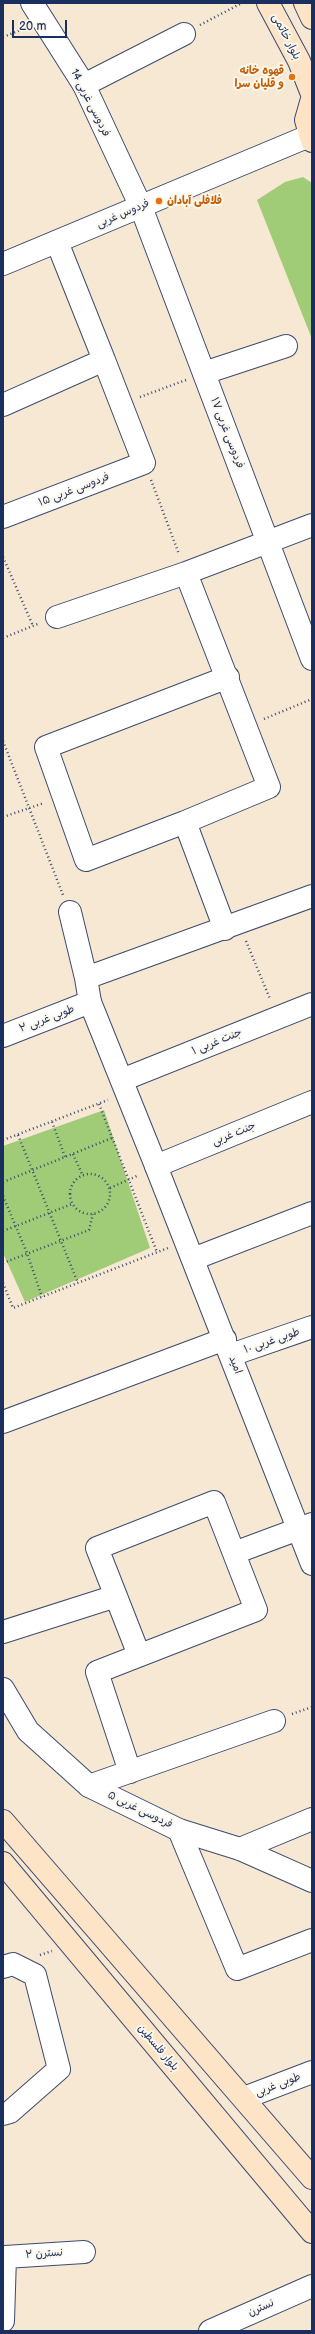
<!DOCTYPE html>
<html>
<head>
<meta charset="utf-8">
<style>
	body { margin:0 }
	#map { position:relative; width:315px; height:2334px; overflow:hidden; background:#f6e8d2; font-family:"Balsamiq Sans",sans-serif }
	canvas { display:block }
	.frame { position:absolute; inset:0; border:4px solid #1b2f5e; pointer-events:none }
	.scale { position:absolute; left:12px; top:20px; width:55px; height:18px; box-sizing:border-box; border:2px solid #1b2f5e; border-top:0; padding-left:5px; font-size:12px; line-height:14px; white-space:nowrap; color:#1b2f5e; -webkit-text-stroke:3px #fbf7ec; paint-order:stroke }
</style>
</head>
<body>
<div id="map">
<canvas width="315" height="2334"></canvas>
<div class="frame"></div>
<div class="scale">20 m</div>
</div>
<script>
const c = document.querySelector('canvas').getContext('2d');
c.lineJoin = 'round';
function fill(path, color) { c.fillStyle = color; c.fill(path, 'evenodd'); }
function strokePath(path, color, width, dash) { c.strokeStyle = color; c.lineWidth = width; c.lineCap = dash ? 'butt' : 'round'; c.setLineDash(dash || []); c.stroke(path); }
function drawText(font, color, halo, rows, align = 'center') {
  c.font = font + ' "Balsamiq Sans","Playpen Sans Arabic",sans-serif'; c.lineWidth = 4; c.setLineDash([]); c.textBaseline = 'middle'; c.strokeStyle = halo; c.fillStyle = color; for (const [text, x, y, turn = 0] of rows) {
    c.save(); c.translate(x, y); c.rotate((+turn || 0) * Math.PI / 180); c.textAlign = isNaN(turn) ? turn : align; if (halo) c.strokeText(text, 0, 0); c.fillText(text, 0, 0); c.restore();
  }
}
fill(new Path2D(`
	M303 177 312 183V339L257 200 285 182Z
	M104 1110 150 1248 25 1302 3 1253V1146Z`), '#a0cb77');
const minor = new Path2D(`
	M84 85 184 34
	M57 242 104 360
	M204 373 286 346
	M3 405 104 360 144 463 3 517
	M57 617 186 573 312 525
	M185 822 269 787 186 573
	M70 912 86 978
	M225 929 185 822 86 860 46 747 228 677
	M90 1002 86 978 312 896
	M122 1080 312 1004
	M156 1166 312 1564
	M193 1259 312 1213
	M3 1422 225 1339
	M234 1553 312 1524
	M3 1632 116 1596
	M130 1772 97 1672 256 1610 214 1502 97 1548 139 1655
	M89 1786 274 1721
	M179 1830 237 1969 312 1940
	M240 1849 312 1819
	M3 1967 13 1964 35 1975 59 2069 10 2112 3 2114
	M3 2321 5 2257 84 2252
	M210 2331 312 2286`);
const tertiary = new Path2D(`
	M32 3 84 85 141 207 312 659
	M3 264 309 136
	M3 1036 90 1002 156 1166 312 1102
	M231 1355 312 1327
	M3 1689 28 1731 89 1786 179 1830 240 1849 312 1881
	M244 2098 312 2072`);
const secondary = new Path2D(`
	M268 3 299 61 312 94
	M305 3 312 18
	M312 99 306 120 312 141
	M3 1821 312 2178
	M3 1863 312 2232`);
strokePath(minor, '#3c4b6f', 24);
strokePath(tertiary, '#3c4b6f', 24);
strokePath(secondary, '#3c4b6f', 24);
strokePath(new Path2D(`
	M200 25 242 3
	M3 37 26 28
	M140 397 186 380
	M151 480 179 554
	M3 557 33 626
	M3 638 40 623
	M264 719 312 699
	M3 741 63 895
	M3 817 44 803
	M246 941 270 999
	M99 1104 157 1252
	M52 1122 65 1157
	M18 1135 78 1283
	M3 1140 108 1100
	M73 1154 82 1174
	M70 1194a20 20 0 1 1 40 0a20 20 0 1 1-40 0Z
	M3 1182 112 1138
	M110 1188 139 1175
	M3 1196 27 1253 42 1297
	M3 1231 72 1204
	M3 1263 89 1230 93 1214
	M3 1283 13 1308 168 1248
	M292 1714 312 1707
	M40 1955 52 1951`), '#3c4b6f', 2.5, [1, 3]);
strokePath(minor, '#fff', 22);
strokePath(tertiary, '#fff', 22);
strokePath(secondary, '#fee4c6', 22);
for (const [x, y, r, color] of [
	[292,77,4,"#e8710a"],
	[159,201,4,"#e8710a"]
]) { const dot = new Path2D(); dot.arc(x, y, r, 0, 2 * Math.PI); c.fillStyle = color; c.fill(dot); strokePath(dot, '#fbf7ec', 1.5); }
drawText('11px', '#1b2f5e', '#fbf7ec', [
	["بلوار خاتمی",286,37,63],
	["فردوسی غربی 14",90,103,63],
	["فردوس غربی",123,214,-23],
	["فردوسی غربی ۱۷",227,433,69],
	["فردوسی غربی ۱۵",74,490,-21],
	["طوبی غربی ۲",47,1019,-21],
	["جنت غربی ۱",217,1042,-22],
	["جنت غربی",234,1134,-22],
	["طوبی غربی ۱۰",272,1341,-19],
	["امید",235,1365,69],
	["فردوسی غربی ۵",140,1810,26],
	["بلوار فلسطین",158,2048,50],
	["طوبی غربی",278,2085,-21],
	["نسترن ۲",44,2254,-4],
	["نسترن",261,2308,-24]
]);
drawText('bold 11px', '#c56008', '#fbf7ec', [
	["قهوه خانه",284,71],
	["و قلیان سرا",284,84],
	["فلافلی آبادان",167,201,"left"]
], 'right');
</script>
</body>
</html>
